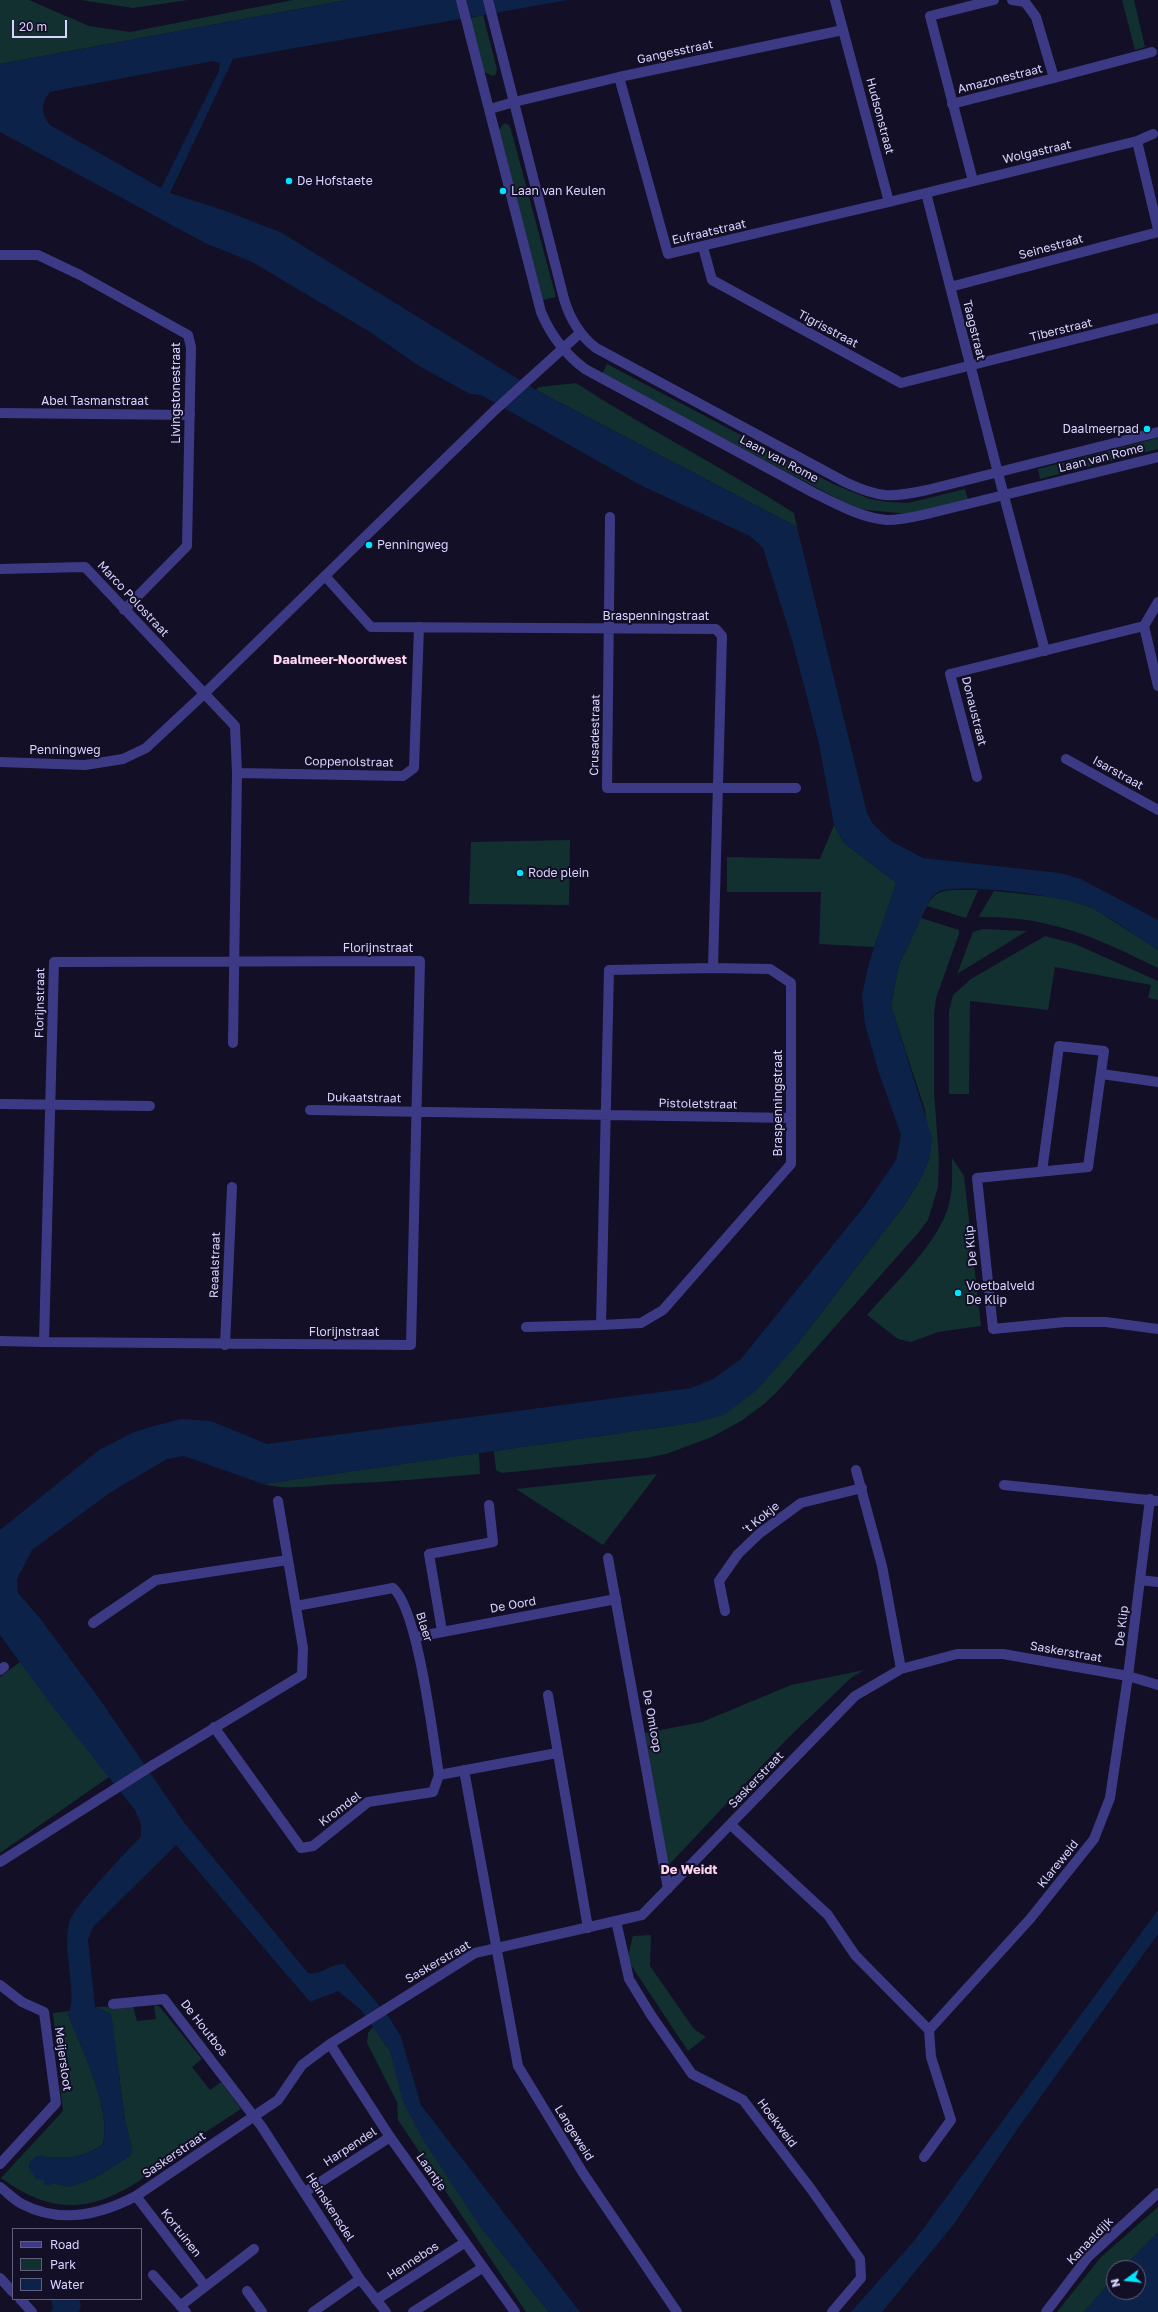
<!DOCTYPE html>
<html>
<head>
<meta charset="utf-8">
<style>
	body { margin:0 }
	#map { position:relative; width:1158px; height:2312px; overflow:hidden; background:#130f26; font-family:"Golos Text",sans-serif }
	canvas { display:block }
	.legend { position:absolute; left:12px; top:2228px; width:130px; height:72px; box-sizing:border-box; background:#130f26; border:1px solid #625e7d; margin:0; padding:5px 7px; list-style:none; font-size:12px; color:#d9d4ff }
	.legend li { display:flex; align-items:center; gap:8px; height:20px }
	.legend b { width:20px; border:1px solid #625e7d }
	.north { position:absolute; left:1106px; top:2260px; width:40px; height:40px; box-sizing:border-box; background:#130f26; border:1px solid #625e7d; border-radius:50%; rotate:255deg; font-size:11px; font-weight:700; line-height:16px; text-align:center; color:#d9d4ff }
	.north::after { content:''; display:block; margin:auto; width:14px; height:18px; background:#00e5ff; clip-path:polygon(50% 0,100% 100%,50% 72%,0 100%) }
	.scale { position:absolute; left:12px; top:20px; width:55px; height:18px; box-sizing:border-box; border:2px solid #d9d4ff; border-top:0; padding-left:5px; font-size:12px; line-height:14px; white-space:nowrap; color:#d9d4ff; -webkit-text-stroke:3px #130f26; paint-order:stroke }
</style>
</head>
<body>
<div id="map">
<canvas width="1158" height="2312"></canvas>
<ul class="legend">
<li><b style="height:5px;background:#3d3a85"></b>Road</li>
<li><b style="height:11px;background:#12302f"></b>Park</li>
<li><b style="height:11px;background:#0c2248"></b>Water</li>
</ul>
<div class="north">N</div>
<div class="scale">20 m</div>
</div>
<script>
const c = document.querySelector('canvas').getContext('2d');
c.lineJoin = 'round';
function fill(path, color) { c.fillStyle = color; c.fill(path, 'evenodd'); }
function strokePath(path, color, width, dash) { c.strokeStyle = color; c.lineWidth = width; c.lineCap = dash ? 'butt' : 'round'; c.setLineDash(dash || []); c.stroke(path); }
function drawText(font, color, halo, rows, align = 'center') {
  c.font = font + ' "Golos Text",sans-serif'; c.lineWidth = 4; c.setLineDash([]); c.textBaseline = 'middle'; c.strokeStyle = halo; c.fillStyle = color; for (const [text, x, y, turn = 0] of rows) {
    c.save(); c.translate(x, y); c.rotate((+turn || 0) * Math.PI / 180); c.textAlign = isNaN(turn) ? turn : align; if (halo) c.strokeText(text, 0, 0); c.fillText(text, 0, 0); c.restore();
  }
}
fill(new Path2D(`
	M0 0H29L89 26 130 32 293 0H347L0 64Z
	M80 0H188L133 8Z
	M1122 0H1134L1145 47 1135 50Z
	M483 15 497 69 496 74 493 76 484 72 470 18Z
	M504 123 509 125 511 130 556 297 543 300 499 130Z
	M607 364 833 484 870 499 888 502 908 503 965 489 968 500 908 514 857 509 602 374Z
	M576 383C647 429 722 467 794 513L797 527 536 390 539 387Z
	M1158 438V449L1040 479 1038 469Z
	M834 825 844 843 897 883 874 947 819 944 821 892H727V857L820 859Z
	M570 840 569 905 469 904 471 842Z
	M952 890H978L966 918 927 906C933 894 939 891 952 890Z
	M994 891 1062 898 1093 908 1158 950V968C1098 938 1049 916 980 917L979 916Z
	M921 918 959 930V934L936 998 934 1014V1091L939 1159 938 1187 928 1220 919 1232 777 1392 764 1404 741 1421 712 1437 666 1454 646 1458 502 1473 496 1470 494 1451 698 1422 795 1347 905 1204 921 1178 930 1157 925 1110 891 1006 899 965Z
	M982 929 1027 931 957 974 973 932Z
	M1045 936 1075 944 1158 981V1000L1148 998 1151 985 1055 967 1048 1010 970 1001 969 1094H949V1011L953 995 971 979Z
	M952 1158 964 1176 981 1326 938 1332 911 1342 898 1339 867 1315C892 1286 940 1242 949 1204 953 1189 952 1174 952 1158Z
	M479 1453 480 1474C433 1478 386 1482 339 1484 313 1485 289 1491 263 1484Z
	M657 1474 603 1545 516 1489Z
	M20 1662 109 1777 0 1853V1677Z
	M864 1670 851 1678 787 1739 668 1866 645 1733 702 1722 791 1685Z
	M651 1935 650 1966 694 2029 706 2037 688 2051 627 1959 633 1936Z
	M154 2005 159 2006 202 2059 192 2067 210 2090 221 2082 241 2109 178 2150C172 2162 158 2168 148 2175 95 2212 55 2217 1 2178L63 2111 60 2085 64 2084 60 2035 55 2034 53 2013 71 2011 68 2014C81 2047 112 2109 103 2144 81 2160 63 2159 37 2156L30 2162 29 2168 44 2180V2184L50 2185 51 2183 70 2187 96 2177 130 2156 132 2148 125 2121 111 2014 95 2007 133 2006 137 2021 156 2019Z
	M373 2027 390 2051 397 2074 479 2225 549 2312H526L398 2120 397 2102 367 2043 368 2033Z
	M1158 2207V2232L1123 2268H1114V2278L1084 2312H1057L1101 2257Z`), '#12302f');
fill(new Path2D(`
	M347 0H568L233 59 170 193 226 211 282 233 536 390 797 527 867 813 873 824 891 841 923 858 1060 873 1081 879 1158 920V950C1137 937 1116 921 1094 909 1069 896 967 883 940 891 937 892 933 896 931 898L899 965 891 1005 932 1138 930 1157 921 1178 905 1204 795 1347 757 1390 724 1415 698 1422 263 1484 184 1456 167 1459 111 1492 32 1550 17 1579 18 1593 39 1617 101 1701 183 1821 308 1973C321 1976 331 1963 344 1964L389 2017 401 2037 421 2105 580 2312H549L479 2225 423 2140 403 2102 390 2051 361 2010 338 1991 310 2002 176 1845 93 1927 88 1940 95 2007 111 2014 112 2019 125 2121 132 2148 130 2156 96 2177 70 2187 51 2183 50 2186 44 2184V2180L36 2179 29 2168 30 2162 37 2156C63 2159 81 2160 103 2144 112 2109 81 2047 68 2014 78 1999 62 1949 69 1923 74 1905 126 1853 141 1836V1824L135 1810 52 1706 0 1635V1530L99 1450 132 1433 150 1427 181 1419 211 1421 267 1444 691 1388 713 1379 741 1359 866 1204 896 1160 901 1135 878 1070 865 1024 862 995 869 963 896 883 844 843 834 825 818 739 792 640 763 548 750 536 642 486 481 395 470 394 419 366 370 332 252 262 205 243 0 132V64ZM213 61 220 63 219 71 161 188 50 125C41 113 40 104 50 92Z
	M1158 1910V1934L1018 2128 954 2224 882 2312H851L914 2241Z
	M1158 2232V2312H1084L1114 2278V2292H1138V2268H1123Z
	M51 2299H79L81 2306 79 2312H50L53 2309Z`), '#0c2248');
strokePath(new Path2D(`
	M1054 78 1152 52
	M0 413 190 415
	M115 1789 153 1765`), '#3d3a85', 10);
strokePath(new Path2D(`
	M835 0 889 202 1137 141 1153 134
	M619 77 668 254 889 202
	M514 102 619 77 843 30
	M952 104 1054 78 1036 17 1025 2 1012 0
	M1137 141 1158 229
	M973 181 930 16 994 0
	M926 193 998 473
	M703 247 712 280 901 383 1158 318
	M0 255H38L80 275 188 335 191 347 187 546 124 610
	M950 287 1158 232
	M1004 496 1045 651
	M610 517 607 788H796
	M0 569 85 567 235 726 237 773 233 1043
	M325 576 371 627 716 629 722 636 713 968
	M1144 626 1158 602
	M1066 759 1158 810
	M237 773 403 776 414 768 419 627
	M977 777 950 674 1144 626 1158 686
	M420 961 411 1345 44 1342 54 962Z
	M713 968 770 969 791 983V1164L663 1310 641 1323 601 1325 609 970Z
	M1102 1074 1158 1082
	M0 1104 150 1106
	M310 1110 791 1118
	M1042 1171 1059 1046 1104 1051 1088 1167 977 1178 993 1329 1065 1322H1106L1158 1329
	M526 1327 601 1325
	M0 1341 44 1342
	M225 1345 232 1187
	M856 1470 882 1566 901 1669
	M1004 1485 1158 1501
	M608 1558 668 1889
	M1140 1580 1158 1582
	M296 1606 393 1588C418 1609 433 1738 439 1775
	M725 1611 719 1581 738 1554 760 1533 801 1503 862 1488
	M93 1623 156 1580 288 1560
	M442 1631 429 1554 493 1542 489 1505
	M416 1637 616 1599
	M0 1670 4 1667
	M548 1695 588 1928
	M214 1727 301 1848 313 1846 368 1802 433 1792 439 1775 557 1753
	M153 1765 302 1675 303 1648 278 1501
	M464 1770 518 2066 583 2173 677 2312
	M731 1825 828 1915 855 1955 929 2030 931 2057 951 2120 924 2157
	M0 1862 115 1789
	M616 1921 629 1979 651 2015 692 2074 743 2100 811 2189 860 2259 861 2278 832 2312
	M0 1985 22 2002 44 2012 56 2103 0 2164
	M113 2004 164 1999 262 2127 360 2279 386 2312
	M929 2030 1030 1919 1094 1839 1110 1798 1128 1676 1150 1499
	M330 2044 390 2137 515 2312
	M0 2187C7 2192 14 2200 22 2204 60 2224 100 2215 136 2196L278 2100 302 2065 330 2044 475 1953 642 1915 855 1696 901 1669 957 1654H1003L1128 1676 1158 1685
	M305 2192 390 2137
	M136 2196 205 2286
	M153 2275 186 2312
	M0 2278 13 2292
	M247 2291 262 2312
	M20 2299 32 2312
	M376 2300 464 2243
	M180 2306 254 2249
	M313 2312 360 2279
	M413 2312 482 2268`), '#3d3a85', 10);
strokePath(new Path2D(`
	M461 0 541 312C551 336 565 354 585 369L814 493C837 504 861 518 887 520 902 520 917 516 931 513L1158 457
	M488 0 564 299C570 319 579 335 596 348L845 482C879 498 891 498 927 490L1158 432
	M490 109 514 102
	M998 473 1004 496
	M0 762 85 765 123 759 146 748 205 693 495 410 580 333
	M1046 2312 1088 2257 1158 2193`), '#3d3a85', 10);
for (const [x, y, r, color] of [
	[289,181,4,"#00e5ff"],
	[503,191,4,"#00e5ff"],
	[1147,429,4,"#00e5ff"],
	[369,545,4,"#00e5ff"],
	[520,873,4,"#00e5ff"],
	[958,1293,4,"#00e5ff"]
]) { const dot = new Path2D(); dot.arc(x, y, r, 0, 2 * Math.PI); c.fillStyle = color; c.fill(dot); strokePath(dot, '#130f26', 1.5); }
drawText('12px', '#d9d4ff', '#130f26', [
	["Gangesstraat",675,52,-12],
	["Amazonestraat",1000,79,-14],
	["Hudsonstraat",880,116,75],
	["Wolgastraat",1037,152,-13],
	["Eufraatstraat",709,232,-13],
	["Seinestraat",1051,247,-15],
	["Tigrisstraat",828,329,28],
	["Taagstraat",974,330,76],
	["Tiberstraat",1061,330,-14],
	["Livingstonestraat",176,393,-90],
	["Abel Tasmanstraat",95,401],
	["Laan van Rome",1101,458,-14],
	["Laan van Rome",779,459,28],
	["Marco Polostraat",133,599,47],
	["Braspenningstraat",656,616],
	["Donaustraat",974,711,76],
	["Crusadestraat",595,735,-89],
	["Penningweg",65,750],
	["Coppenolstraat",349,762,1],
	["Isarstraat",1118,773,29],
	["Florijnstraat",378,948],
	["Florijnstraat",40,1003,-89],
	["Dukaatstraat",364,1098,1],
	["Braspenningstraat",778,1103,-90],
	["Pistoletstraat",698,1104,1],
	["De Klip",971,1246,-96],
	["Reaalstraat",215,1265,-88],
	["Florijnstraat",344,1332],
	["'t Kokje",761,1518,-39],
	["De Oord",513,1605,-10],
	["De Klip",1122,1626,-83],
	["Blaer",424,1627,73],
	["Saskerstraat",1066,1652,10],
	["De Omloop",652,1721,80],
	["Saskerstraat",756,1780,-46],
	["Kromdel",340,1809,-37],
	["Klareweid",1058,1864,-51],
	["Saskerstraat",438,1962,-30],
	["De Houtbos",204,2028,52],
	["Meijersloot",63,2059,82],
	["Hoekweid",777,2123,53],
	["Langeweid",574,2133,58],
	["Harpendel",350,2147,-33],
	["Saskerstraat",174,2155,-34],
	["Laantje",431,2172,55],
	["Heinskensdel",330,2207,57],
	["Kortuinen",181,2233,52],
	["Kanaaldijk",1090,2241,-46],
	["Hennebos",413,2261,-33]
]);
drawText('12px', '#d9d4ff', '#130f26', [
	["De Hofstaete",297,181],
	["Laan van Keulen",511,191],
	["Daalmeerpad",1139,429,"right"],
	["Penningweg",377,545],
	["Rode plein",528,873],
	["Voetbalveld",966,1286],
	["De Klip",966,1300]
], 'left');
drawText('bold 13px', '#ffd6f0', '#130f26', [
	["Daalmeer-Noordwest",340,660],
	["De Weidt",689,1870]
]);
</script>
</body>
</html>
